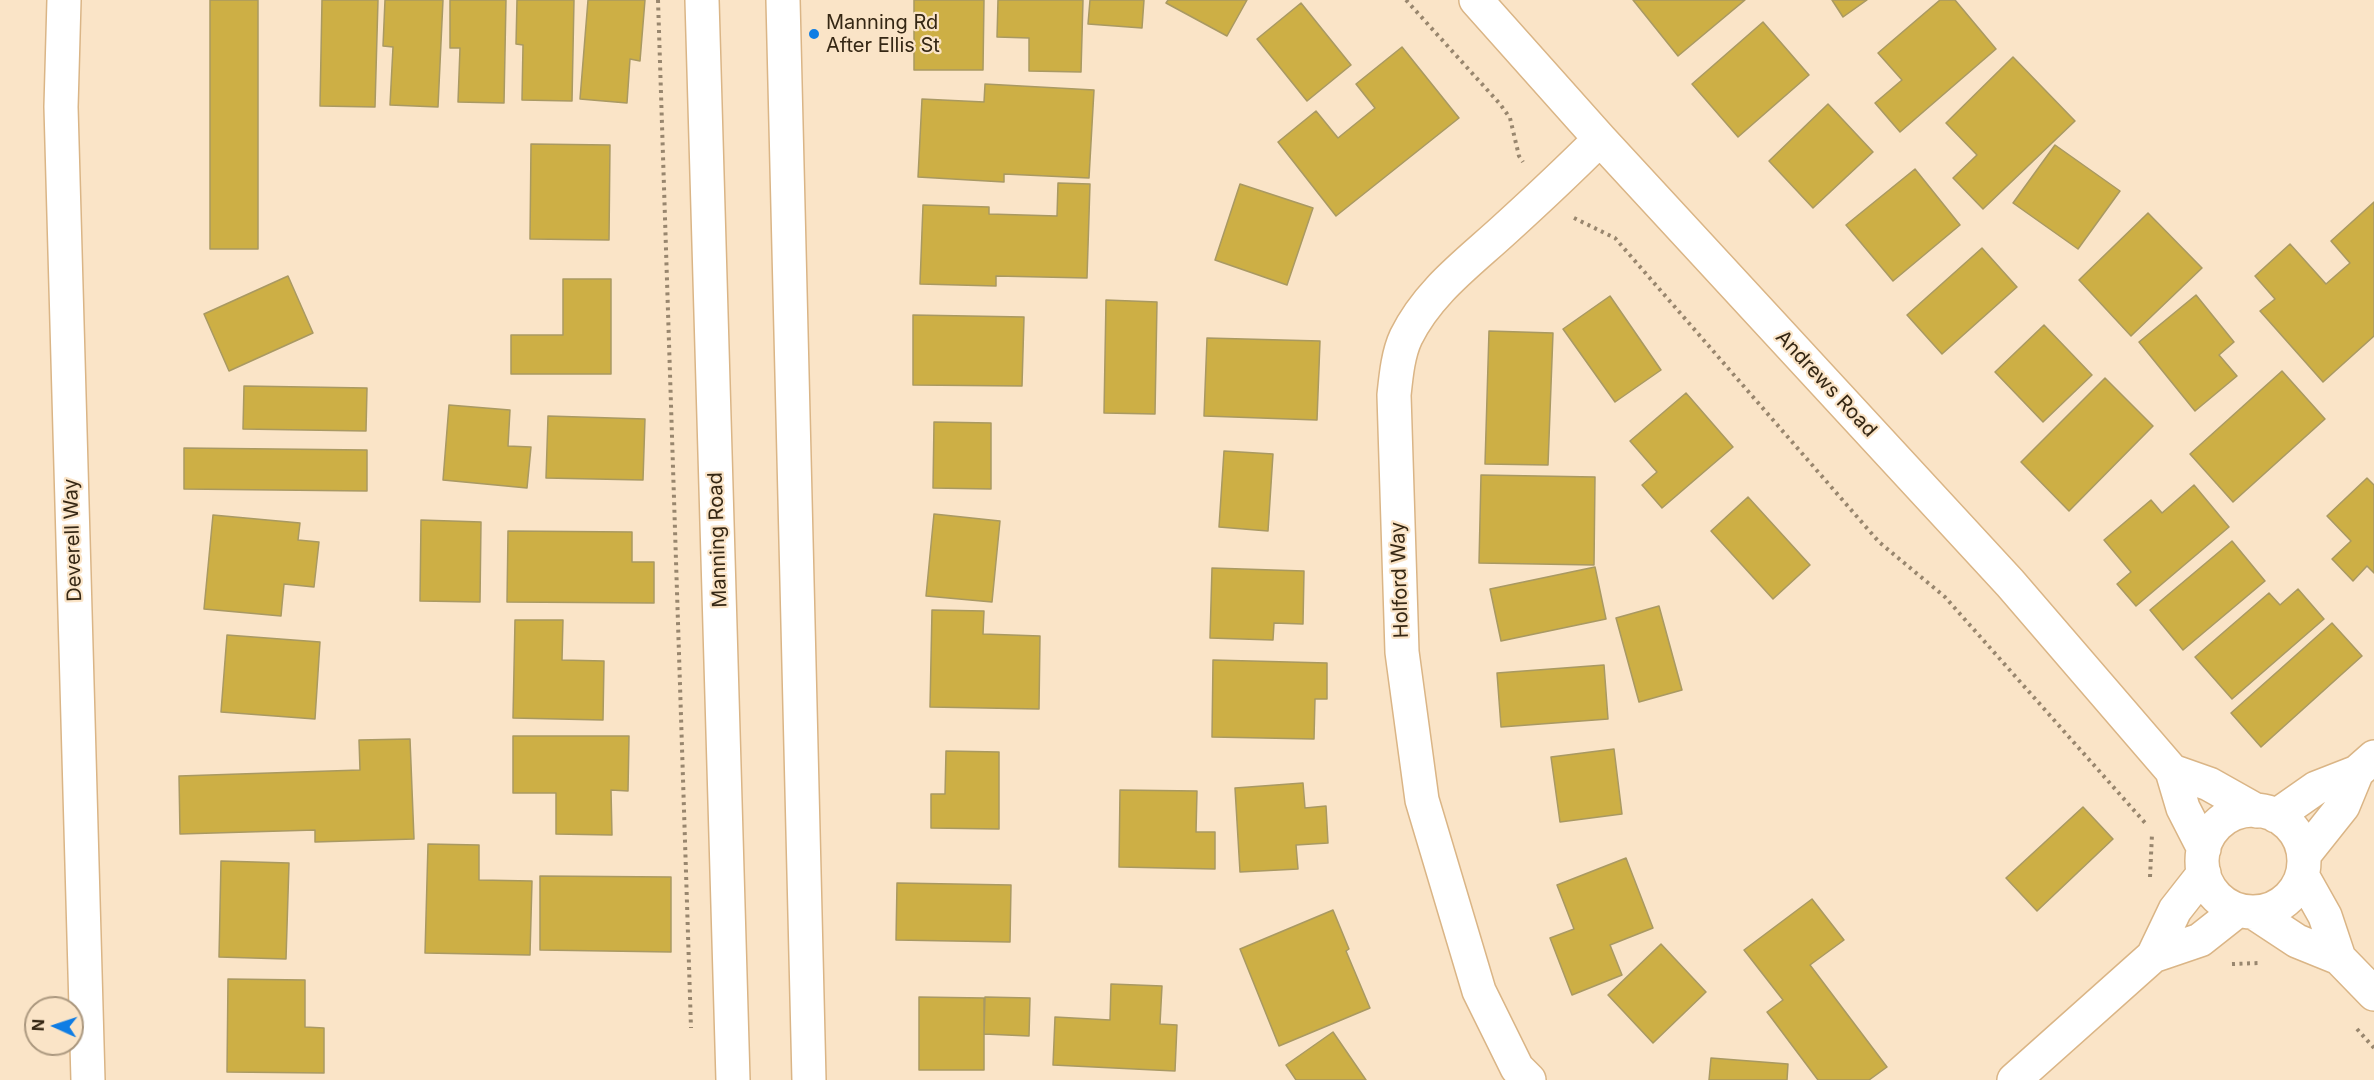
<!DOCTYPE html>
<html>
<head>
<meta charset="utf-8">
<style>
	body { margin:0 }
	#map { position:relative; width:2374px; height:1080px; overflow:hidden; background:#fae4c7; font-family:Inter,sans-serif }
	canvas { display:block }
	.north { position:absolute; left:24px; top:996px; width:60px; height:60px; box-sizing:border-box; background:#fae4c7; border:2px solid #ab987f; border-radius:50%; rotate:273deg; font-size:16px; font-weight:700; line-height:24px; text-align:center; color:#352714 }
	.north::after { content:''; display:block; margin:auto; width:21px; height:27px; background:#0f7de4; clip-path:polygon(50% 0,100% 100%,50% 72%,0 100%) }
</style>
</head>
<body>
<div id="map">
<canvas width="2374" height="1080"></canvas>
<div class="north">N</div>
</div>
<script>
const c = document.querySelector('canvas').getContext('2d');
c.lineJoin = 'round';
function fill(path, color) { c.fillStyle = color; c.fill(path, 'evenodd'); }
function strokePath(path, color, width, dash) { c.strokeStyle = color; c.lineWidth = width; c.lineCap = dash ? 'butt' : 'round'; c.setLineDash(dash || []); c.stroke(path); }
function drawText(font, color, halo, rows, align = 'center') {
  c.font = font + ' Inter,sans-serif'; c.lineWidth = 4.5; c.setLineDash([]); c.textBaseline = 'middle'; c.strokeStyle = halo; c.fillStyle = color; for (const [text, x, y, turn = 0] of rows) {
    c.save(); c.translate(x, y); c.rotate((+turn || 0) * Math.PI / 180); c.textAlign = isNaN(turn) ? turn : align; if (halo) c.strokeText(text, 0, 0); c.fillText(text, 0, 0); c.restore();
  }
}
const building = new Path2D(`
	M210 0H258V249H210Z
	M322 0H378L375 107 320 106Z
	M385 0H443L438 107 390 105 393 47 383 46Z
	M450 0H506L504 103 458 102 460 48H450Z
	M517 0H574L572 101 522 100 523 45 516 44Z
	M588 0H645L640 61 630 59 627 103 580 99Z
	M914 0H984L983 70H914Z
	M998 0H1083L1081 72 1029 71V38L997 37Z
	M1090 0H1144L1142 28 1088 24Z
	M1168 0H1247L1227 36 1166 3Z
	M1633 0H1745L1678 56Z
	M1832 0H1867L1843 17Z
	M1940 0H1955L1996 49 1900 132 1875 103 1902 80 1878 53Z
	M1301 3 1351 65 1307 101 1257 39Z
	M1763 22 1809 75 1738 137 1692 84Z
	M1402 47 1459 118 1336 216 1278 142 1316 111 1338 138 1375 108 1356 84Z
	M2013 57 2075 121 1983 209 1953 178 1977 155 1946 123Z
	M985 84 1094 90 1089 178 1004 174V182L918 177 922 99 984 102Z
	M1828 104 1873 152 1813 208 1769 161Z
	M531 144 610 145 609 240 530 239Z
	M2055 145 2120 191 2078 249 2013 203Z
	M1915 169 1960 225 1893 281 1846 225Z
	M1058 183 1090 184 1087 278 996 276V286L920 284 923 205 989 207V214L1057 216Z
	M1240 184 1313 208 1287 285 1215 260Z
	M2374 202V336L2323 382 2260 311 2275 299 2255 276 2290 244 2326 284 2350 263 2331 241Z
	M2148 213 2202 268 2131 336 2079 280Z
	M1982 248 2017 287 1942 354 1907 315Z
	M288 276 313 333 229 371 204 314Z
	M563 279H611V374H511V335H563Z
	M2196 295 2234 342 2219 355 2237 376 2195 411 2139 342Z
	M1610 296 1661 370 1615 402 1563 329Z
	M1106 300 1157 302 1155 414 1104 413Z
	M913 315 1024 317 1022 386 913 385Z
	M2044 325 2092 375 2043 422 1995 372Z
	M1489 331 1553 333 1548 465 1485 464Z
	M1207 338 1320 341 1317 420 1204 416Z
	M2282 371 2325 419 2233 502 2190 454Z
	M2105 378 2153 426 2069 511 2021 462Z
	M244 386 367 388 366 431 243 429Z
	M1686 393 1733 447 1662 508 1642 485 1657 472 1630 441Z
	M449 405 510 410 508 446 531 447 527 488 443 480Z
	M548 416 645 419 643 480 546 478Z
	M934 422 991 423V489L933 488Z
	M184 448 367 450V491L184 489Z
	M1224 451 1273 454 1268 531 1219 527Z
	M1481 475 1595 477 1594 565 1479 563Z
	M2367 478 2374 485V573L2367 566 2353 581 2332 559 2351 541 2327 516Z
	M2194 485 2229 527 2136 606 2117 584 2131 572 2104 540 2151 500 2162 513Z
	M1748 497 1810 565 1773 599 1711 531Z
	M934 514 1000 521 992 602 926 596Z
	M213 515 300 523 298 540 319 542 314 587 284 584 281 616 204 609Z
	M421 520 481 522 480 602 420 601Z
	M508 531 632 532V562H654V603L507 602Z
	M2232 541 2265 581 2183 650 2150 610Z
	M1595 567 1606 619 1501 641 1490 589Z
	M1212 568 1304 571 1303 624 1274 623 1273 640 1210 638Z
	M2298 589 2324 619 2232 699 2195 657 2269 593 2280 605Z
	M1659 606 1682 690 1639 702 1616 618Z
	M932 610 984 611 983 634 1040 636 1039 709 930 707Z
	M515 620H563L562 660 604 661 603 720 513 718Z
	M2332 623 2362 656 2261 747 2231 713Z
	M227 635 320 642 315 719 221 712Z
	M1213 660 1327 663V699H1315L1314 739 1212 737Z
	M1604 665 1608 719 1501 727 1497 673Z
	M513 736H629L628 791 611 790 612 835 556 834V793H513Z
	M410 739 414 839 315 842V830L180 834 179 776 360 770 359 740Z
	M1614 749 1622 814 1560 822 1551 757Z
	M946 751 999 752V829L931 828V794H945Z
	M1303 783 1305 808 1326 806 1328 843 1296 845 1298 869 1240 872 1235 788Z
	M1120 790 1197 791 1196 832H1215V869L1119 867Z
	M2083 807 2113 839 2037 911 2006 878Z
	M428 844 479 845V880L532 881 530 955 425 953Z
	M1626 858 1653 928 1610 945 1622 975 1572 995 1550 938 1574 929 1557 885Z
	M221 861 289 863 286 959 219 957Z
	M540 876 671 877V952L540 950Z
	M897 883 1011 885 1010 942 896 940Z
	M1812 899 1844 940 1810 965 1887 1067 1869 1080H1818L1767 1012 1783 1000 1744 950Z
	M1333 910 1349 949 1346 951 1370 1008 1279 1046 1240 949Z
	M1661 944 1706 992 1653 1043 1608 995Z
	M228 979 305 980V1027L324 1028V1073L227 1072Z
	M1111 984 1162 986 1160 1024 1177 1025 1175 1071 1053 1065 1055 1017 1110 1020Z
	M919 997 984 998V1070H919Z
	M985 997 1030 998 1029 1036 984 1034Z
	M1333 1032 1366 1080H1296L1286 1065Z
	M1711 1058 1788 1064 1787 1080H1709Z`);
fill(building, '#cdaf45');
strokePath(building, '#a99962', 1.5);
const minor = new Path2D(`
	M64 0 61 107 88 1080
	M1476 0 1600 139 2010 583 2172 771 2183 808 2204 849
	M2172 771 2209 784 2257 811
	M2202 861a51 51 0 1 1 102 0a51 51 0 1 1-102 0Z
	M2276 816 2316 788 2357 772 2374 757
	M2304 855 2343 806 2357 772
	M2302 875 2325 916 2339 958
	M2253 912 2297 941 2339 958 2374 994
	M2153 956 2200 940 2238 910
	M1529 1080 1517 1068 1479 991 1422 800 1402 652 1394 395C1396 376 1398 354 1406 337 1428 292 1468 263 1504 230 1537 200 1569 170 1600 139
	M2014 1080 2153 956 2175 910 2204 873`);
const major = new Path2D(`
	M702 0 733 1080
	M783 0 809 1080`);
strokePath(minor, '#dab586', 36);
strokePath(major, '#dab586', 36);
strokePath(new Path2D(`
	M658 0 691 1028
	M1406 0 1500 104 1510 118 1519 156 1523 162
	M1574 218 1615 238 1879 542 1945 597 2147 825
	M2150 877 2152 834
	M2232 964 2260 963
	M2357 1029 2374 1048`), '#98866e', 4, [3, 4.5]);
strokePath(minor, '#fff', 33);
strokePath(major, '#fff', 33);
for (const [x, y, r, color] of [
	[814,34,6,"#0f7de4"]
]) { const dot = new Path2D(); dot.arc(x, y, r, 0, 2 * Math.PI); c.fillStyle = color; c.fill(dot); strokePath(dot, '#fae4c7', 2); }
drawText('20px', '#352714', '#fae4c7', [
	["Manning Rd",826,23],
	["After Ellis St",826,46]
], 'left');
drawText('20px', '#352714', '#fae4c7', [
	["Andrews Road",1826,384,47],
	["Deverell Way",73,540,-92],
	["Manning Road",718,540,-92],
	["Holford Way",1400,580,-92]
]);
</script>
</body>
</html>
